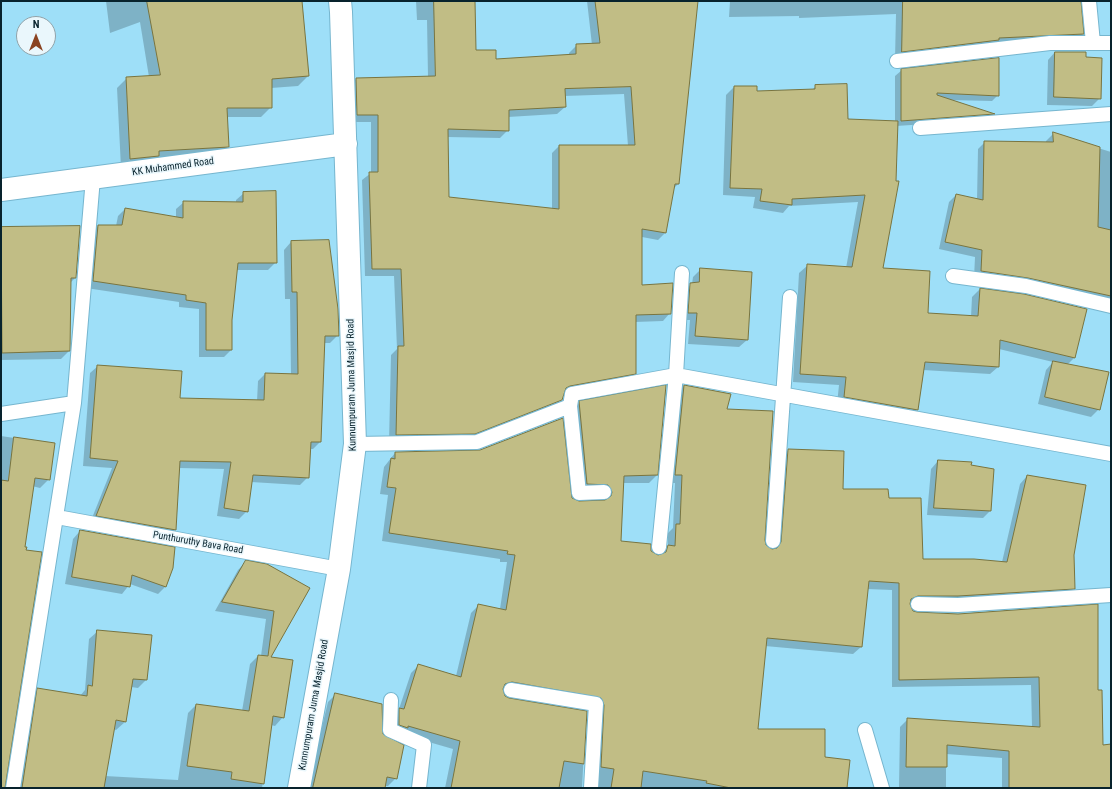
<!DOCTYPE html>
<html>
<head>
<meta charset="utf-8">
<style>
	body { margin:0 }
	#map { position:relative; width:1112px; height:789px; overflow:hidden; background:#9edff8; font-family:"Roboto Condensed",sans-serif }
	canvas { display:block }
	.frame { position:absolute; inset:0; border:2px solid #08232d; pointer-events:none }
	.north { position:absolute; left:16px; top:16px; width:40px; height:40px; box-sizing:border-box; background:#eaf7fc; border:1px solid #90a2a9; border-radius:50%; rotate:0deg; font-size:11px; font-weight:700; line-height:16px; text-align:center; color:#08232d }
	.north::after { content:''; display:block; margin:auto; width:14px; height:18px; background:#8a4321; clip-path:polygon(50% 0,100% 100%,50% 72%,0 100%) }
</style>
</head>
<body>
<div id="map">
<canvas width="1112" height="789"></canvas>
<div class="frame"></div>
<div class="north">N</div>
</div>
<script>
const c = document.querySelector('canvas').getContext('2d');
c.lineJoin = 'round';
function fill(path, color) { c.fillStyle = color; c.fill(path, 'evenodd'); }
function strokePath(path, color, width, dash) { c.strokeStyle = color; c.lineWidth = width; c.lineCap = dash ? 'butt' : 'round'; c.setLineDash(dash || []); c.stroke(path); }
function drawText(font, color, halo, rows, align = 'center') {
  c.font = font + ' "Roboto Condensed",sans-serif'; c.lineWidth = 3; c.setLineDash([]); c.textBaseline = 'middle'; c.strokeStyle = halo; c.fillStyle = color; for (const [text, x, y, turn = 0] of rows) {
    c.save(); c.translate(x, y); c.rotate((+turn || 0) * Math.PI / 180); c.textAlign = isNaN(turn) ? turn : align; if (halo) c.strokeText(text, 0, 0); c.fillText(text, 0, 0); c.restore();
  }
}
fill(new Path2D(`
	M106 1H301L308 76 298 86 271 88V107L261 117H226L228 147 218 157 121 168 117 88 127 78 149 77 140 22 110 33Z
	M416 1H474L475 51 495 60 569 56V53L577 45H592L587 1H697L678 184 673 189 665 233 658 240 642 237V286L670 313 663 321 635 322V373L627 381 563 393 562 399 554 407 467 441 389 442 391 355 397 349 394 276H365L362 180 371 173V122H350L349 86 356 79 428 77 427 20H417ZM624 94 628 146H559L552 153V209L448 198 447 137 500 138 508 130V117L557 114 565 107 564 96Z
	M730 1H1080L1083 34 1075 42 895 59 896 14 799 18V16L729 17Z
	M1055 52 1100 98 1092 106 1047 105 1048 60Z
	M902 70 998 95 992 101 949 100 993 114 988 120 896 126 882 269 927 314 971 317 972 297 980 289 1074 358 1067 365 1099 409 1091 417 1038 404 1046 370 1053 362 999 349 998 367 990 374 923 370 917 410 909 417 837 404 839 385 793 382 799 273 807 266 846 268 858 202 789 206 783 213 753 208 755 197 723 195 726 95 734 87 756 92 812 90 816 86 847 120 895 122V76Z
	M1053 134 1111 152V304L974 278 975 257 939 249 949 202 956 195 977 200 978 149 985 142 1046 143V141Z
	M244 193 276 262 268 270H236L231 320V350L224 357H199V309L179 307V302L86 288 91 234 98 226H116L118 216 125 209 176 218V209L184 202 236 203V200Z
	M79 227 75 278 70 283 69 351 61 359 1 360V228Z
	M291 242 338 335 330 343H324L320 442 313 449H309L308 477 300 485 251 482 247 511 239 519 217 516 224 469 179 468 175 530 167 537 90 523 112 468 83 466 90 373 98 366 179 399 257 401 258 381 265 374 291 375 290 299H285L284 250Z
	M700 270 747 340 739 347 688 344 690 320H681L683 291 692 284 693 277Z
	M684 386 730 394 726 410 765 546 774 550 780 458 788 450 842 490 888 499 922 560 1002 562 1020 484 1027 476 1073 555 1074 588 1066 596 949 604 909 603 913 612 1097 691 1102 746 1111 745V788H1002V758L946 754V788H899L900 727 908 719 1032 727 1031 685 892 687V590L867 589 861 647 853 654 765 646 757 730 824 758 846 788H591L594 705 504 689 502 693 509 699 586 712 582 788H445L453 749 401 734 392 717 399 709 411 673 419 665 456 676 471 613 479 605 500 609 507 562H500V559L382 541 388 495 380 494 384 467 395 453 571 498 579 502 606 501 600 492H579L572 410 580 402 657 475 649 483H623L620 542 660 556 668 547V533L673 528 675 483H667L676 394Z
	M1 436 54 444 49 479 40 488 32 486 24 548 4 788H1Z
	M938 461 970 466 990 511 983 518 927 515 931 469Z
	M80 531 172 568 165 587 158 594 130 584 122 594 65 584 73 539Z
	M246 562 309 589 270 658 283 717 275 726 271 725 262 788H15L30 697 38 689 80 696 85 690 89 639 98 631 146 680 138 688 131 687 125 722 116 730 113 729 105 776 178 780 188 713 196 705 242 711 250 664 258 656H261L266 619 215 611 238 570Z
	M336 694 382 735 396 778 388 786H385L384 788H307L328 702Z`), '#0003');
const building = new Path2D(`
	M147 1H302L309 76 272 79V108H227L229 147 159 151V156L130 159 126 77 160 75Z
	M434 1H475L476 50H496V59L576 54V44L600 43 595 1H698L679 184H675L666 233 642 229V285L673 283 671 314 636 315V374L570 386 566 388 562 400 475 434 396 435 398 346H404L401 269H372L369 172H378V115H357L356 78 435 76ZM631 87 635 145H559V209L449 197 448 129 509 131V110L566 107 565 89Z
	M903 1H1081L1084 34 999 38V40L902 52Z
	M1055 52H1086V57L1102 58 1101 99 1054 97Z
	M999 58V96L937 93V95L995 114 901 121V69Z
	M847 84 848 119 898 121 896 181H899L883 268 930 271 928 313 978 316 980 288 1024 294 1087 309 1075 358 1000 340 999 367 925 362 918 410 844 397 846 377 800 374 807 264 852 267 865 195 792 199V205L760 201 762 189 730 188 734 86H757V91L815 89V85Z
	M1053 132 1100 147 1098 227 1111 230V296L1028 278 981 271 982 250 945 242 956 194 983 200 984 141 1053 142Z
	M276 191 277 263H238L232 320V350H206V303L186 300V295L93 281 98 225H122L125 208 183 218V201L243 202V192Z
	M80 226 76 278H71L70 351 2 353 1 227Z
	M329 240 338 309 339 336H325L321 442H311L309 478 253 475 248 512 224 508 231 462 180 461 176 530 96 516 118 461 90 458 97 365 182 371 180 398 264 400 265 373 298 374 297 292H292L291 241Z
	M700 268 752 272 748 340 695 336 697 313H688L690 283 699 282Z
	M1053 361 1109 372 1100 410 1045 397Z
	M666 385 658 475 624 476 621 541 651 544V551L658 555 666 552 668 545 675 546 676 524H680L682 475H675L684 385 731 394 727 409 773 411 765 540 766 545 772 549 777 548 781 542 788 449 844 451 843 489H888L889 498H921L923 559H974L1007 562 1027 475 1086 485 1074 555 1075 589 958 596H918L911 599 910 604 913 611 917 612 958 614 1098 604V690H1102L1103 745 1111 744V788H1009V751L947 745V767H906L907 718 1040 727 1039 677 899 680V583L869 581 862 647 767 638 758 729H825V757L850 760 847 788H731L706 783 707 781 643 771 641 788H611L614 769 601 767 604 705 601 698 512 682 505 684 503 689 505 696 509 698 587 711 584 764 564 761 559 788H451L460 741 408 726V728L399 725V708L404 709 418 664 461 677 478 604 506 610 515 555 507 554 508 551 389 533 396 488 387 487 391 458 395 459V452L480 450 563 418 572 498 579 501 605 500 611 496 612 492 608 485 587 484 579 401Z
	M14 437 55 443 50 480 35 478 25 547H27L26 550 42 552 5 788H1V480L8 481Z
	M938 460 972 462 971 465 994 469 991 511 934 508Z
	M80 530 175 547 173 568 166 587 132 575 130 587 72 577Z
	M246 560 267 564 310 588 271 657 293 660 284 718 273 716 264 784 231 779 232 772 187 766 196 704 249 711 258 655 268 656 274 611 222 602Z
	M97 630 152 635 147 680 133 679 126 722 116 720 104 788H22L37 688 87 696 88 685 92 686Z
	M335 693 382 704 383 734 404 745 397 779 387 777 385 788H313Z`);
fill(building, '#c1bd85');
strokePath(building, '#79743f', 1);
const service = new Path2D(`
	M1089 1 1093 43
	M897 61 1050 43H1111
	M920 128 1111 114
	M953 276 1026 286 1111 306
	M570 406 579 493 604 492
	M1 414 74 403
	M355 444 477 442 570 406 572 394 676 375 1111 454
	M57 517 339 569
	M773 541 790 297
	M659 547 676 375 682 273
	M918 604 958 605 1111 595
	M511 690 596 704 591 788
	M391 700 390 730 424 745 419 788
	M865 730 882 788
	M13 788 74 403 93 178`);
const minor = new Path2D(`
	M1 190 346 144
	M299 788 339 569 355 444 341 12 340 1`);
strokePath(service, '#76b6cf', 16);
strokePath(minor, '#76b6cf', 24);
strokePath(service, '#fff', 14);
strokePath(minor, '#fff', 22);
drawText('10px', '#08232d', '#eaf7fc', [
	["KK Muhammed Road",173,167,-8],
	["Kunnumpuram Juma Masjid Road",352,385,-91],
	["Punthuruthy Bava Road",198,543,10],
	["Kunnumpuram Juma Masjid Road",314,705,-80]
]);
</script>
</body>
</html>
